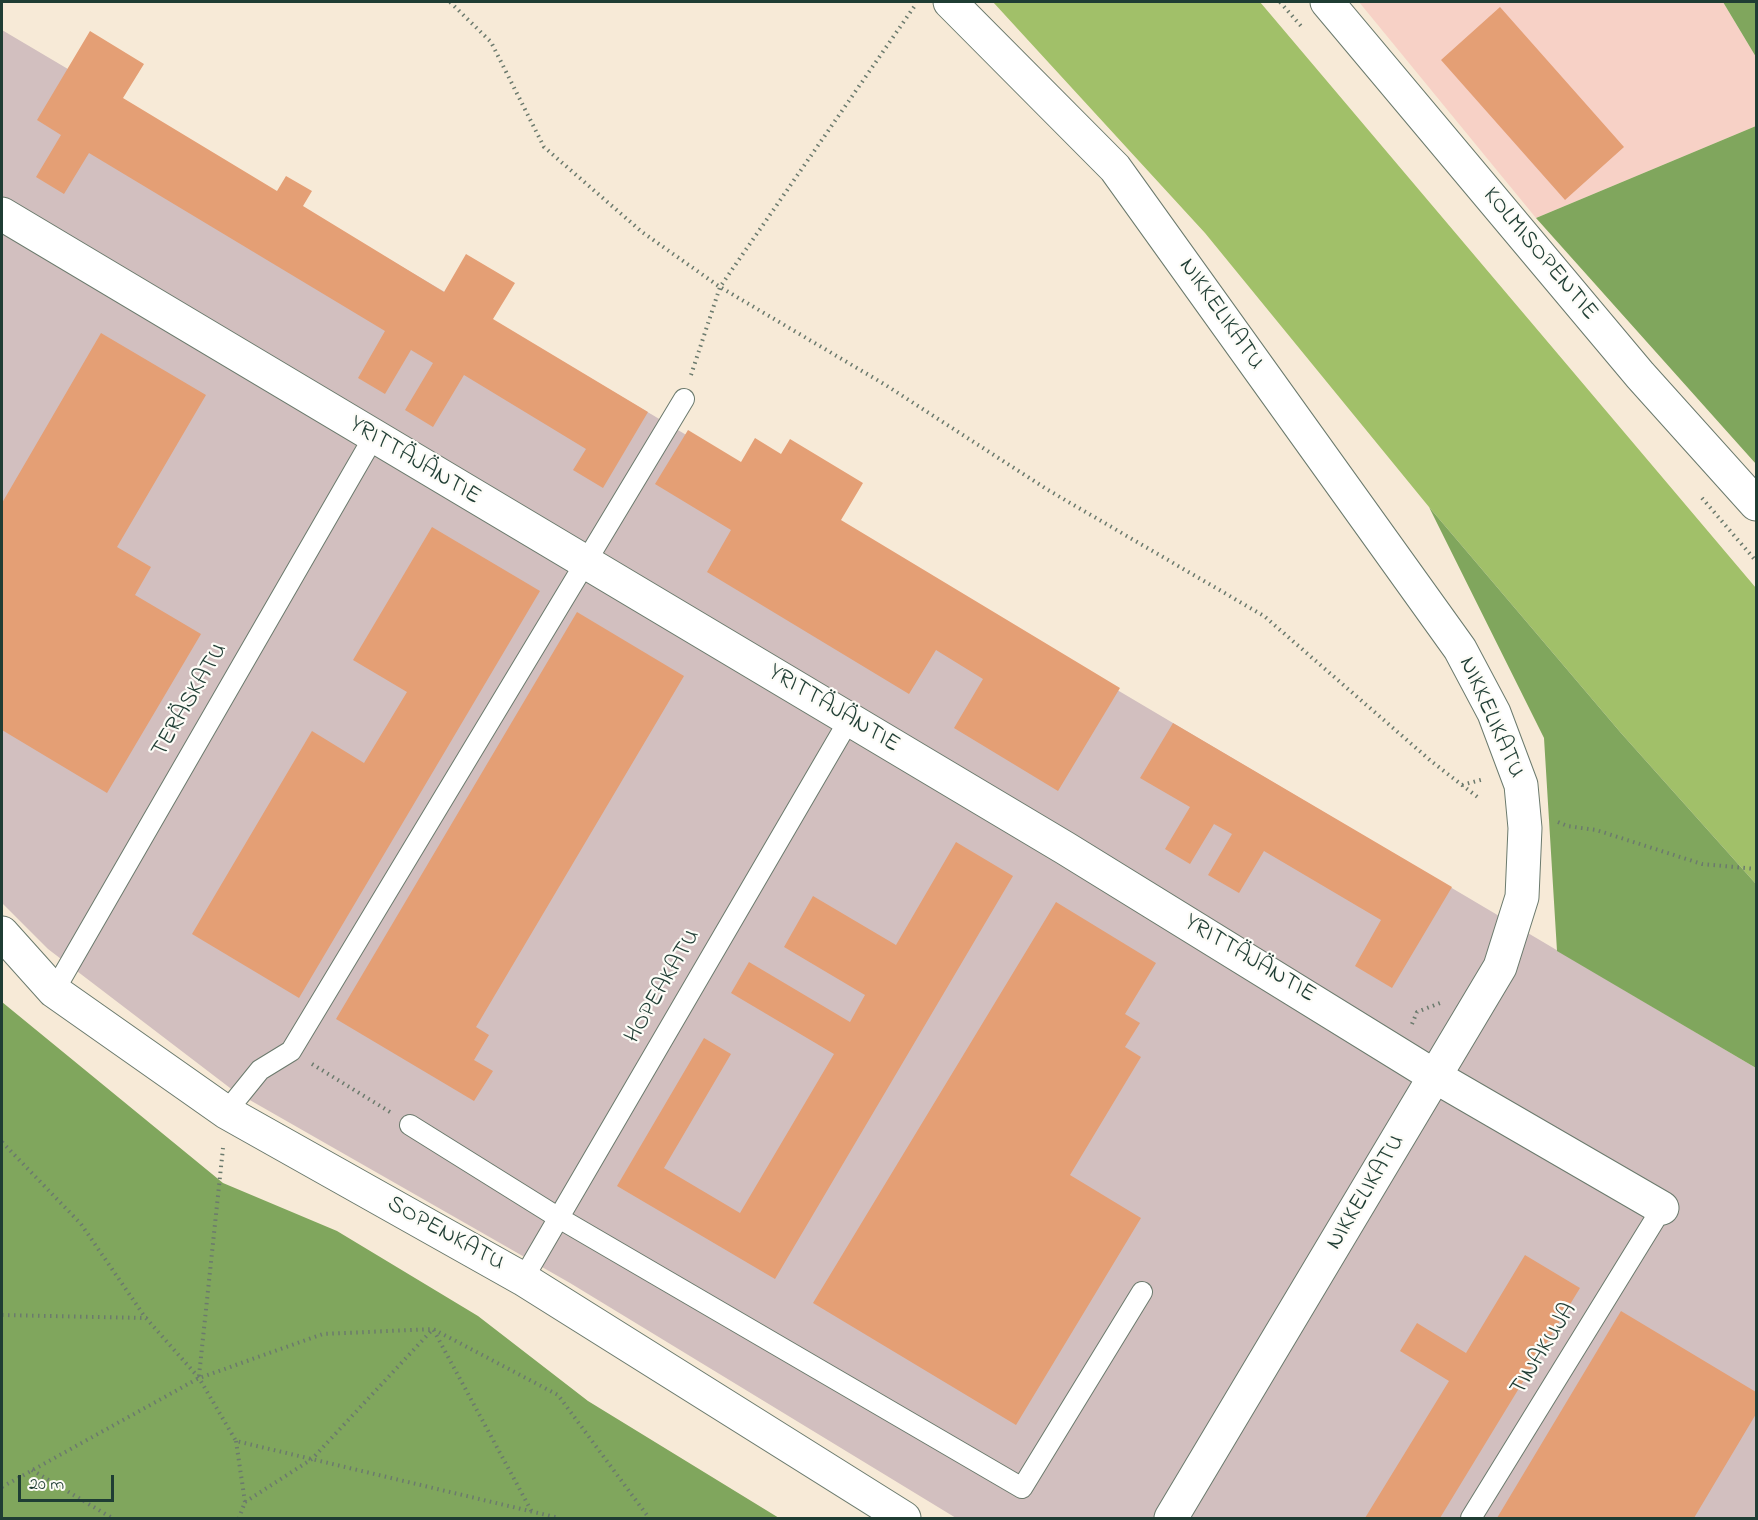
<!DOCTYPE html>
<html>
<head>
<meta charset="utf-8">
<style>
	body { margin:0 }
	#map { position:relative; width:1758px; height:1520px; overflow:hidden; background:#f7ead7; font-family:"Indie Flower",sans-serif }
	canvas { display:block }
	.frame { position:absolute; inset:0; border:3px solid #1f3d34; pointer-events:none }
	.scale { position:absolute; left:18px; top:1475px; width:96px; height:27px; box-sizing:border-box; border:3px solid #1f3d34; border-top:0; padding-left:8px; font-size:18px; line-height:21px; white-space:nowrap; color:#1f3d34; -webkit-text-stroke:4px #fdfcf7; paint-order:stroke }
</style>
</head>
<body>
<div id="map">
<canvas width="1758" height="1520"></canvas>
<div class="frame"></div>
<div class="scale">20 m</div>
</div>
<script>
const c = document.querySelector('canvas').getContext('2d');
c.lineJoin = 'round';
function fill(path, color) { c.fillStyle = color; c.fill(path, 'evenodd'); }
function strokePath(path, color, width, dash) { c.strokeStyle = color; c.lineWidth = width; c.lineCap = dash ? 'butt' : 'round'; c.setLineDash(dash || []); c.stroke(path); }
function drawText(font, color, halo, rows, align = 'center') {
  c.font = font + ' "Indie Flower",sans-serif'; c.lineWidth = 4.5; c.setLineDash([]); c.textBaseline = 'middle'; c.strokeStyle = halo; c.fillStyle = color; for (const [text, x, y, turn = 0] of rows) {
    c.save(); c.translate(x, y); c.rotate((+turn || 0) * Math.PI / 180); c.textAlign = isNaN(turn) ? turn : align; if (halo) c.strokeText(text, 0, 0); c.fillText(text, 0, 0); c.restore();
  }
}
fill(new Path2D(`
	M1359 2H1723L1756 57V126L1536 218Z`), '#f7d1c6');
fill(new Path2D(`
	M2 30 1756 1068V1518H956L570 1283 234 1091 48 949 2 903Z`), '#d2bfbf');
fill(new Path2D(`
	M993 2H1260L1756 588V884L1621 733 1429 507 1205 233Z`), '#a1c069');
fill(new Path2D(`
	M1723 2H1756V57Z
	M1756 126V464L1536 218Z
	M1429 507 1621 733 1756 884V1068L1557 951 1544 738Z
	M2 1002 223 1183 337 1231 478 1316 588 1401 779 1518H2Z`), '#80a65d');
fill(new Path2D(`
	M1500 7 1624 147 1565 200 1441 60Z
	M90 31 144 64 123 98 277 191 286 176 312 191 303 206 444 292 466 254 515 283 493 319 648 412 603 488 573 470 586 449 464 375 433 427 405 410 433 363 411 350 385 394 358 378 385 331 89 153 64 194 36 177 61 135 37 120Z
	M101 333 206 395 117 547 151 567 135 595 201 634 107 793 2 730V503Z
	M688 430 741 462 755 438 781 454 790 439 863 483 841 520 1120 688 1058 791 954 728 983 679 936 650 909 694 707 572 731 530 655 484Z
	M432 527 540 591 299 998 192 934 312 731 364 763 407 692 353 660Z
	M577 612 684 676 476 1027 489 1035 474 1060 493 1071 474 1101 336 1019Z
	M1173 723 1452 887 1392 988 1355 966 1381 920 1264 851 1239 893 1208 875 1232 834 1214 824 1190 864 1165 849 1190 807 1140 778Z
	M956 842 1013 876 775 1279 617 1186 704 1038 731 1054 664 1168 740 1213 834 1054 731 993 749 962 850 1022 865 995 784 947 813 896 896 945Z
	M1056 902 1156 963 1125 1014 1140 1023 1125 1047 1141 1057 1070 1175 1141 1218 1016 1425 813 1303Z
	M1525 1255 1580 1288 1440 1518H1365L1449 1381 1400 1351 1417 1323 1466 1353Z
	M1621 1311 1756 1392V1414L1694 1518H1497Z`), '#e49f75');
const service = new Path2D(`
	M54 991 373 438
	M226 1112 260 1070 291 1051 684 399
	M410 1125 559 1218 1022 1488 1142 1292
	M523 1279 849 720
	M1471 1518 1662 1208`);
const minor = new Path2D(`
	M2 214 1065 848 1436 1077 1662 1208
	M2 933 54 991 226 1112 523 1279 904 1518`);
const tertiary = new Path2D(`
	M950 2 1115 168 1460 649 1494 713 1521 785 1525 828 1522 897 1500 967 1171 1518`);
const secondary = new Path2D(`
	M1327 2 1640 375 1756 504`);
strokePath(service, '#6b7a6d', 22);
strokePath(minor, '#6b7a6d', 35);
strokePath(tertiary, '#6b7a6d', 35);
strokePath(secondary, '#6b7a6d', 35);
strokePath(new Path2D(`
	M450 2 491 42 544 147 642 232 720 287 884 384 1048 490 1264 616 1431 761 1480 799
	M1280 2 1301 26
	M691 375 720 287 916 4
	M1702 498 1756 561
	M1462 785 1484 779
	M1558 822 1567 826 1596 830 1702 864 1756 869
	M1412 1024 1417 1012 1440 1003
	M312 1064 390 1112
	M2 1142 81 1224 145 1317
	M2 1315 146 1318 199 1378 236 1441 559 1518
	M199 1376 223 1148
	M236 1441 245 1502 239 1518
	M32 1470 112 1518
	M2 1487 199 1378 323 1334 433 1329 532 1512
	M245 1502 312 1459 433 1329 558 1395 649 1518`), '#6b7a6d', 4, [1.5, 4.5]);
strokePath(service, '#fff', 20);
strokePath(minor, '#fff', 33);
strokePath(tertiary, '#fff', 33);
strokePath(secondary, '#fff', 33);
drawText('24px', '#1f3d34', '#fdfcf7', [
	["KOLMISOPENTIE",1539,255,50],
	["NIKKELIKATU",1220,315,55],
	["YRITTÄJÄNTIE",414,462,31],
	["TERÄSKATU",191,701,-60],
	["YRITTÄJÄNTIE",833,710,31],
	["NIKKELIKATU",1490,718,66],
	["YRITTÄJÄNTIE",1249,960,31],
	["HOPEAKATU",664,987,-60],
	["NIKKELIKATU",1367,1193,-59],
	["SOPENKATU",445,1235,29],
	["TINAKUJA",1545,1350,-58]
]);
</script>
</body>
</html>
